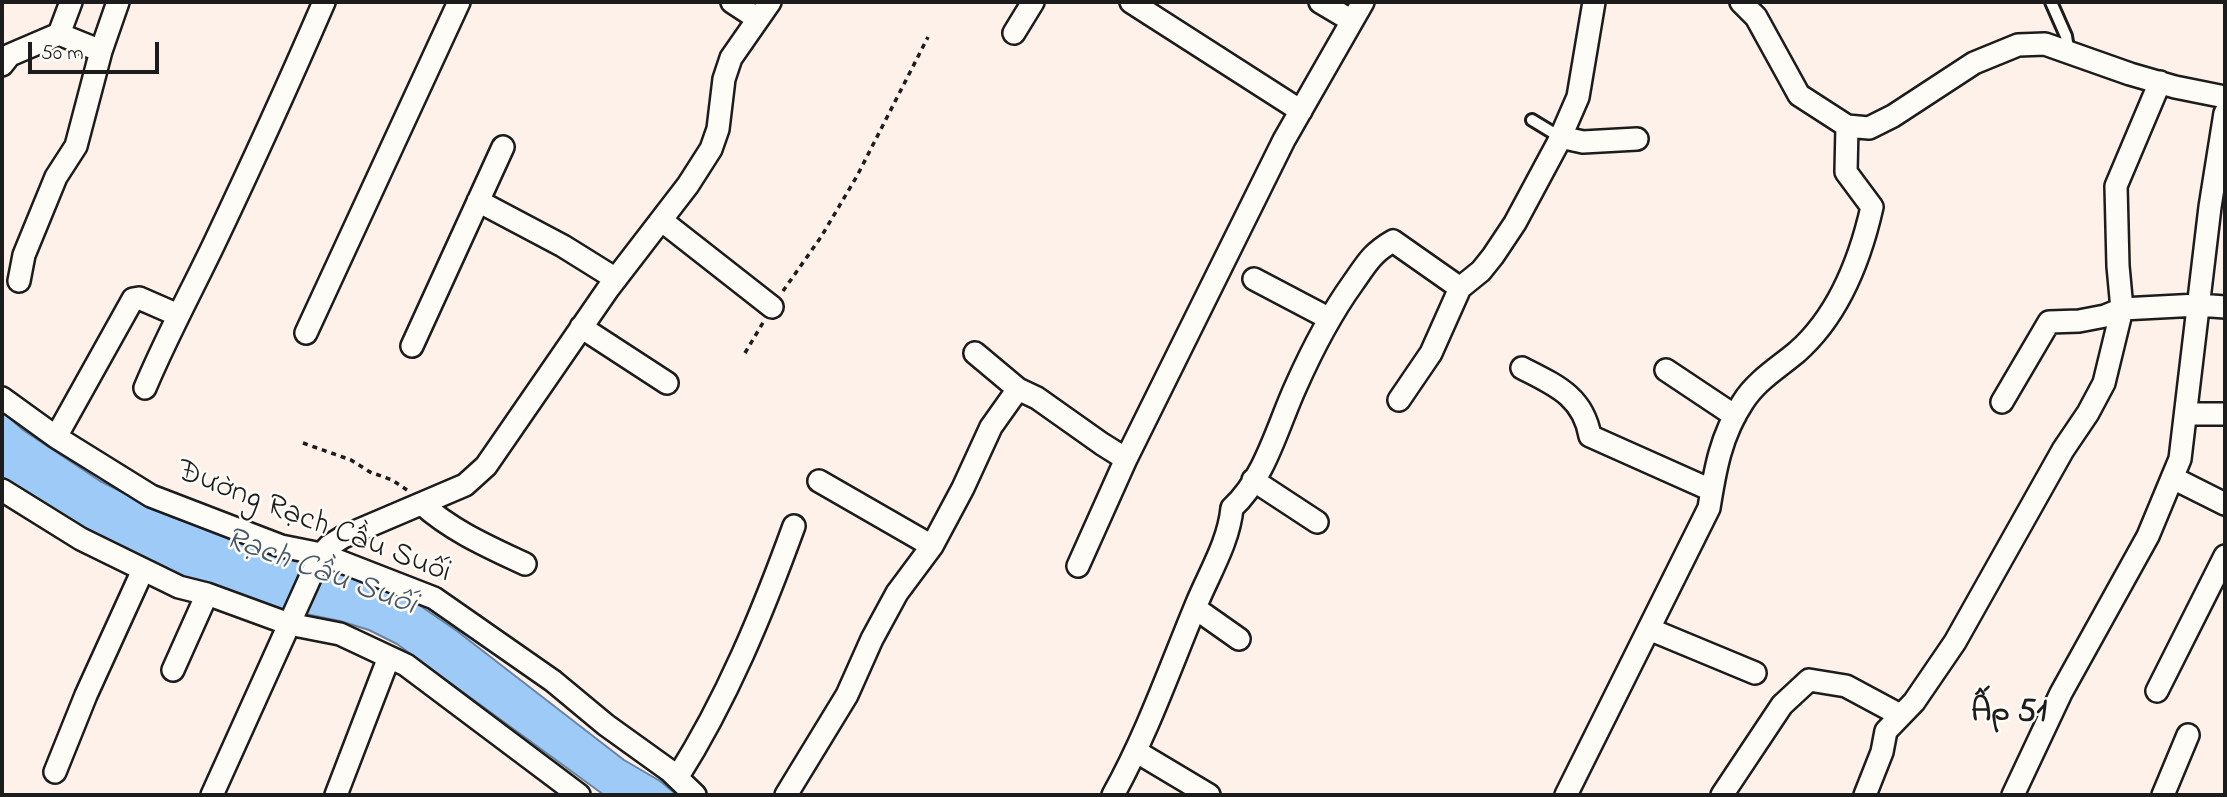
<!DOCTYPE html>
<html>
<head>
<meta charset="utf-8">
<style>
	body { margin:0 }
	#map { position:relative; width:2227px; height:797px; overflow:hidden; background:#fdf1e9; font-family:"Indie Flower",sans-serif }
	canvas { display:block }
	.frame { position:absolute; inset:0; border:4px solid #1c1c1c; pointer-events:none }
	.scale { position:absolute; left:28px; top:42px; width:131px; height:32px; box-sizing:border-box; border:4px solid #1c1c1c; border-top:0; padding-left:9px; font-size:21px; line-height:24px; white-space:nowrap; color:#1c1c1c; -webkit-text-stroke:5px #fdfcf7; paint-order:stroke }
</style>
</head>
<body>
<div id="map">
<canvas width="2227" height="797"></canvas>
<div class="frame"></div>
<div class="scale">50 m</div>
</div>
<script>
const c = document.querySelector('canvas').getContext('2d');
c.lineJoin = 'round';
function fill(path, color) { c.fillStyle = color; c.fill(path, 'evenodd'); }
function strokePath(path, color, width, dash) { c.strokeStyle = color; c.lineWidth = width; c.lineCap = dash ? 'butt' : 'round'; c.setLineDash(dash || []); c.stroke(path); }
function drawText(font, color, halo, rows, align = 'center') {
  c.font = font + ' "Indie Flower",sans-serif'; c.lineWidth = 5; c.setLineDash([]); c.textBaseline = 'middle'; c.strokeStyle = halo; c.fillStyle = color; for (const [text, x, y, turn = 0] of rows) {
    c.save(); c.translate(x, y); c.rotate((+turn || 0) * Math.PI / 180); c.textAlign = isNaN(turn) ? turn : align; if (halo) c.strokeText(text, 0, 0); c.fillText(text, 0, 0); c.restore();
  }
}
const water = new Path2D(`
	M2 411 23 430 100 481 172 517 250 543 304 557 392 590 422 607 457 631 624 760 660 781 677 795H604L397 644 369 630 340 621 281 609 183 578 129 556 2 484Z`);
fill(water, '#9ecaf8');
strokePath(water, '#6a84a0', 2);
const lane = new Path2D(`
	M2051 2 2066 36 2069 54
	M1532 120 1560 137`);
const street = new Path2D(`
	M732 2 758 19
	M1131 2 1301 111
	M1320 2 1352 21
	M1741 2 1756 17 1799 95 1847 126 1869 128 1893 116 1974 63 2018 45 2045 44 2130 74 2175 87 2225 97
	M1014 33 1033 2
	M59 34 71 2
	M2 65 10 55 59 34 101 51
	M1560 137 1583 142 1637 139
	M478 201 563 246 616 279
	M661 220 772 307
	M1254 279 1330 319
	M19 281 24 255 56 177 76 146 101 51 118 2
	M581 327 667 383
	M306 333 459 2
	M412 346 503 147
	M975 353 1018 389 1037 398 1102 444 1126 459
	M1522 368C1555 385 1583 396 1590 436L1711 490
	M1666 370 1735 416
	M145 388C166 338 191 292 214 244 252 164 289 83 324 2
	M2 398 56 437 151 496 281 546 321 554 434 598 553 681 606 725 670 771 695 795
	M1399 400 1431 353 1460 288 1481 271 1493 256 1515 223 1558 143 1578 97 1594 2
	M2002 402 2049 322 2079 321 2105 316 2122 309 2198 305 2225 307
	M2187 414H2225
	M56 437 133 299 139 298 178 315
	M2173 478 2225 504
	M1253 480 1317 522
	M819 481 932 546
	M2 490 81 539 179 587 207 594 289 624 340 634 406 665 579 795
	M422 504C452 531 489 547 525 564
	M1078 566 1126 459 1284 140 1363 2
	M1195 608 1239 639
	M1649 629 1755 673
	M173 670 207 594
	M2157 691 2225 556
	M1137 752 1209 795
	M55 772 86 695 143 570
	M677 778C727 699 762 614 794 526
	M212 795 320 556 329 546 343 537 465 485 486 466 608 289 688 185 711 149 718 129 724 79 731 58 770 2
	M336 795 389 657
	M786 795 847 695 872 639 897 593 932 546 963 488 991 427 1018 389
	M1113 795C1147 734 1170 668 1197 603 1210 572 1229 541 1232 508 1265 478 1278 425 1296 386 1312 350 1330 315 1353 283 1367 263 1372 253 1393 241L1460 288
	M1566 795 1709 508C1715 470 1721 435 1743 402 1756 381 1778 368 1797 352 1839 315 1860 260 1872 207L1846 172 1847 126
	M1722 795 1782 705 1809 680 1846 686 1900 715
	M1865 795 1882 752 1886 731 1914 702 1955 642 2063 450 2088 413 2104 383 2122 309 2118 266 2116 186 2160 82
	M2013 795 2061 693 2148 536 2180 459 2210 207 2225 113
	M2163 795 2188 735`);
strokePath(lane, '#1c1c1c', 16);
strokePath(street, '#1c1c1c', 26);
strokePath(new Path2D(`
	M783 291 821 237 857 176 928 37
	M745 353 764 321
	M303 443 351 460 370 472 392 480 407 490`), '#1c1c1c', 3.5, [5, 5]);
strokePath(lane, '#fdfcf7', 10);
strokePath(street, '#fdfcf7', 21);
drawText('32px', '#1c1c1c', '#fdfcf7', [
	["Đường Rạch Cầu Suối",313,524,21]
]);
drawText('italic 33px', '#4a5969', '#fdfcf7', [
	["Rạch Cầu Suối",320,574,20]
]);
drawText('bold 33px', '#1c1c1c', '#fdfcf7', [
	["Ấp 51",2009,715]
]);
</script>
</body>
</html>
